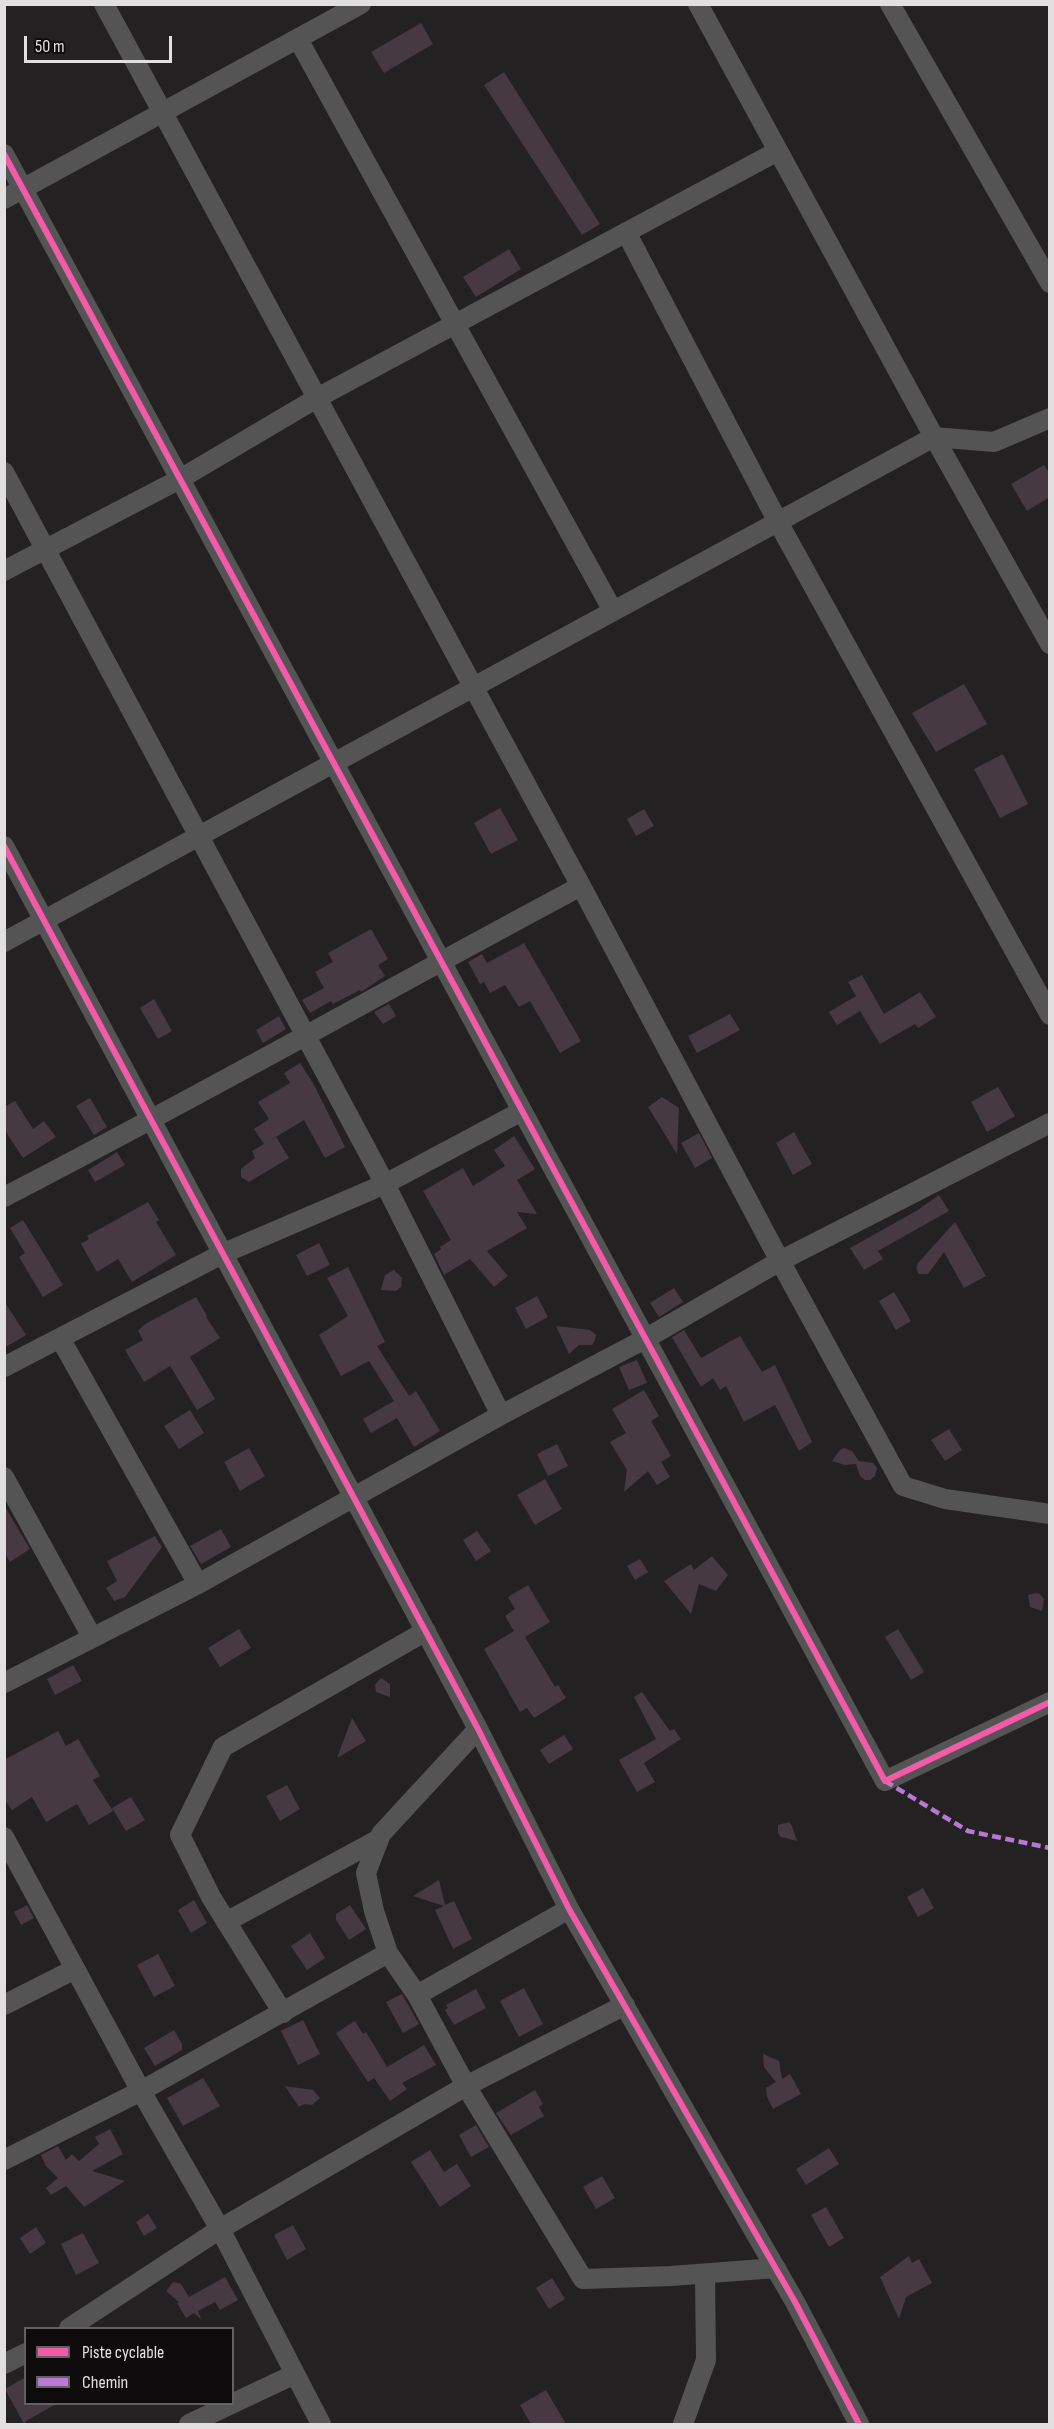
<!DOCTYPE html>
<html>
<head>
<meta charset="utf-8">
<style>
	body { margin:0 }
	#map { position:relative; width:1054px; height:2429px; overflow:hidden; background:#242123; font-family:"Sofia Sans Condensed",sans-serif }
	canvas { display:block }
	.frame { position:absolute; inset:0; border:6px solid #e2dfe1; pointer-events:none }
	.legend { position:absolute; left:24px; top:2327px; width:210px; height:78px; box-sizing:border-box; background:#0d0b0c; border:2px solid #626061; margin:0; padding:8px 10px; list-style:none; font-size:18px; color:#e2dfe1 }
	.legend li { display:flex; align-items:center; gap:12px; height:30px }
	.legend b { width:30px; border:2px solid #626061 }
	.scale { position:absolute; left:24px; top:36px; width:148px; height:27px; box-sizing:border-box; border:3px solid #e2dfe1; border-top:0; padding-left:8px; font-size:18px; line-height:21px; white-space:nowrap; color:#e2dfe1; -webkit-text-stroke:4px #0d0b0c; paint-order:stroke }
</style>
</head>
<body>
<div id="map">
<canvas width="1054" height="2429"></canvas>
<div class="frame"></div>
<ul class="legend">
<li><b style="height:8px;background:#f35aa7"></b>Piste cyclable</li>
<li><b style="height:8px;background:#ba77d6"></b>Chemin</li>
</ul>
<div class="scale">50 m</div>
</div>
<script>
const c = document.querySelector('canvas').getContext('2d');
c.lineJoin = 'round';
function fill(path, color) { c.fillStyle = color; c.fill(path, 'evenodd'); }
function strokePath(path, color, width, dash) { c.strokeStyle = color; c.lineWidth = width; c.lineCap = dash ? 'butt' : 'round'; c.setLineDash(dash || []); c.stroke(path); }
fill(new Path2D(`
	M421 23 433 44 384 73 371 52Z
	M504 72 600 224 582 235 484 85Z
	M509 249 521 269 476 297 463 277Z
	M1044 465 1050 474V497L1027 511 1011 484Z
	M964 684 987 724 936 752 912 713Z
	M1003 754 1028 804 1000 818 974 769Z
	M500 808 518 840 491 854 474 823Z
	M644 809 654 826 636 836 627 819Z
	M371 929 388 959 378 965 385 976 361 992 360 990 333 1004 331 1001 310 1013 302 1000 324 988 315 972 333 962 328 953Z
	M524 943 581 1041 560 1053 530 1001 519 1007 505 985 490 993 484 982 480 984 468 962 482 954 487 963Z
	M862 975 884 1014 920 992 936 1017 918 1028 915 1024 880 1044 860 1011 837 1025 829 1012 856 996 848 982Z
	M154 999 172 1031 158 1039 140 1008Z
	M389 1004 396 1016 383 1024 374 1012Z
	M730 1014 740 1030 697 1053 688 1036Z
	M279 1016 286 1029 263 1043 256 1030Z
	M300 1063 313 1083 345 1147 325 1158 304 1120 264 1144 254 1129 269 1119 258 1102 290 1083 284 1073Z
	M998 1087 1015 1116 987 1132 971 1102Z
	M662 1097 679 1108 677 1154 648 1107Z
	M90 1098 107 1127 94 1135 76 1106Z
	M15 1101 33 1129 44 1121 56 1137 23 1158 4 1129V1107Z
	M794 1132 812 1164 793 1175 776 1143Z
	M699 1133 712 1158 695 1168 681 1143Z
	M514 1136 535 1169 517 1180 537 1214 517 1212 527 1228 487 1251 508 1276 494 1287 470 1259 444 1275 434 1254 441 1249 440 1247 451 1240 423 1191 463 1168 473 1186 505 1166 494 1150Z
	M276 1137 289 1158 249 1182 241 1177V1169L255 1158 252 1151Z
	M117 1152 125 1165 95 1182 88 1170Z
	M939 1195 949 1211 878 1251 883 1259 864 1270 850 1248 918 1210Z
	M148 1202 159 1220 156 1222 176 1255 132 1282 118 1259 97 1272 81 1244 89 1239 87 1236Z
	M23 1220 63 1285 43 1297 19 1257 25 1253 10 1228Z
	M955 1222 986 1276 964 1288 944 1252 928 1274H919L916 1268 918 1263Z
	M319 1243 330 1265 307 1276 296 1255Z
	M348 1267 385 1342 377 1346 409 1396 416 1391 440 1431 414 1447 397 1418 371 1433 363 1419 394 1401 369 1361 341 1376 319 1335 348 1316 327 1278Z
	M394 1270 402 1278 401 1287 396 1291 381 1290 385 1275Z
	M674 1288 683 1302 659 1317 650 1303Z
	M894 1292 911 1321 896 1330 879 1301Z
	M537 1296 548 1317 526 1329 515 1308Z
	M196 1297 207 1316 206 1317 220 1338 190 1357 215 1399 197 1410 170 1366 144 1382 125 1350 143 1340 138 1331 145 1324Z
	M4 1301 26 1335 4 1348Z
	M556 1326 590 1330 596 1335 595 1340 592 1345H579L569 1354Z
	M684 1330 701 1358 740 1336 762 1372 775 1365 812 1442 799 1451 775 1405 744 1422 726 1386 720 1390 713 1378 701 1387 672 1337Z
	M637 1360 647 1383 629 1390 619 1367Z
	M644 1390 659 1416 651 1421 671 1456 661 1462 670 1477 657 1485 648 1471 624 1492 627 1470 610 1442 626 1433 612 1409Z
	M190 1410 204 1433 179 1449 164 1426Z
	M949 1429 962 1450 945 1461 931 1440Z
	M557 1444 568 1466 548 1476 537 1454Z
	M249 1448 265 1476 240 1491 224 1462Z
	M844 1448 852 1451 859 1461 873 1463 877 1468 875 1476 870 1480H865L860 1476 856 1464 845 1465 832 1461 840 1450Z
	M545 1479 562 1509 535 1525 517 1495Z
	M4 1505 30 1549 10 1562 4 1552Z
	M221 1529 231 1547 201 1564 190 1546Z
	M477 1531 491 1551 476 1561 463 1540Z
	M155 1536 162 1547 125 1597 114 1601 106 1588 117 1581 107 1561Z
	M712 1556 728 1575 716 1591 699 1584 691 1614 664 1581 691 1564 694 1570Z
	M640 1559 648 1572 635 1580 627 1566Z
	M528 1585 550 1622 525 1637 555 1687 558 1685 566 1698 534 1718 527 1708 520 1712 484 1649 514 1631 505 1616 515 1609 508 1597Z
	M1036 1593 1040 1594 1044 1599 1042 1611 1030 1607 1028 1595Z
	M239 1629 251 1648 220 1667 208 1648Z
	M898 1629 924 1672 911 1680 885 1637Z
	M73 1665 82 1681 55 1695 47 1679Z
	M381 1678 390 1684V1697L376 1692 375 1685Z
	M642 1692 670 1731 674 1729 681 1739 644 1763 655 1782 637 1792 619 1760 656 1739 634 1697Z
	M352 1718 366 1741 337 1758Z
	M58 1731 66 1746 78 1739 100 1776 93 1780 113 1811 89 1825 77 1804 46 1822 32 1797 12 1810 4 1799V1760Z
	M564 1735 573 1749 549 1764 540 1750Z
	M287 1785 300 1809 280 1821 266 1796Z
	M131 1797 145 1820 126 1831 112 1808Z
	M789 1822 792 1826 797 1841 781 1837 778 1833V1825Z
	M439 1880 445 1905 454 1901 472 1939 453 1949 435 1910 444 1906 413 1896Z
	M923 1888 934 1908 918 1917 907 1897Z
	M194 1900 207 1923 191 1933 178 1910Z
	M27 1905 34 1918 21 1925 14 1912Z
	M350 1905 366 1929 349 1940 336 1920V1914Z
	M310 1933 325 1958 307 1970 291 1946Z
	M158 1954 175 1986 154 1997 137 1965Z
	M524 1988 543 2024 519 2037 500 2001Z
	M476 1989 486 2008 454 2025 445 2010 448 2008 446 2005Z
	M402 1994 419 2024 403 2033 386 2002Z
	M303 2020 320 2054 298 2065 281 2031Z
	M355 2021 363 2034 366 2032 387 2067 424 2045 436 2065 402 2083 407 2089 390 2101 374 2078 368 2082 336 2033Z
	M174 2030 182 2044V2050L155 2066 144 2048Z
	M763 2054 779 2061 782 2079 790 2074 801 2094 773 2109 767 2097 766 2088 776 2082 764 2067Z
	M203 2078 220 2106 183 2126 167 2098Z
	M285 2086 313 2090 320 2098 312 2105 304 2104 299 2107Z
	M535 2090 543 2104 539 2107 544 2116 511 2135 496 2113Z
	M476 2125 489 2147 471 2157 459 2135Z
	M110 2129 123 2154 92 2171 125 2181 84 2207 66 2186 51 2195 46 2188 58 2178 46 2166 41 2155 58 2146 66 2160 72 2154 79 2161 99 2144 95 2137Z
	M829 2148 839 2164 806 2185 796 2169Z
	M430 2150 444 2172 457 2164 471 2186 440 2207 411 2162Z
	M602 2176 615 2198 596 2209 583 2187Z
	M826 2207 844 2238 829 2247 811 2215Z
	M148 2214 157 2228 144 2236 136 2222Z
	M293 2225 306 2249 287 2260 274 2235Z
	M36 2227 46 2243 30 2254 20 2238Z
	M83 2233 99 2263 76 2275 61 2244Z
	M909 2256 912 2263 919 2259 932 2283 906 2297 899 2319 880 2277Z
	M225 2277 238 2300 220 2310 215 2302 198 2311 201 2319 194 2313 186 2318 177 2303 179 2302 166 2291 173 2282 181 2284 189 2297Z
	M552 2278 565 2299 549 2309 536 2288Z
	M26 2377V2403H58L26 2421 24 2424 5 2389Z
	M546 2390 566 2424H531L520 2405Z`), '#463942');
strokePath(new Path2D(`
	M104 4 581 886 780 1261 903 1486 945 1499 1050 1514
	M698 4 934 437 1050 644
	M890 4 1050 283
	M298 39 613 611
	M4 154 885 1781 1050 1702
	M4 199 361 4
	M626 232 778 522 1050 1015
	M4 472 385 1184 501 1415
	M4 571 180 479 317 398 778 151
	M4 846 478 1729 569 1909 795 2302 859 2424
	M4 942 934 437 994 442 1050 418
	M4 1197C198 1097 388 989 581 886
	M60 1338 198 1584
	M4 1367 222 1254 385 1184 522 1111
	M4 1477 92 1637
	M4 1683 198 1584 501 1415 645 1339 780 1261 1050 1123
	M478 1729 381 1834 366 1873 374 1911 388 1953 417 1995 466 2086 583 2279 671 2276 776 2268
	M4 1837 141 2091 220 2229 321 2424
	M226 1922 379 1839
	M417 1995 569 1909
	M4 2005 75 1969
	M283 2013 211 1897 180 1835 223 1747 426 1631
	M4 2160 141 2091 388 1953
	M69 2328 220 2229 466 2086 625 2005
	M4 2364 26 2353
	M189 2424 295 2374
	M683 2424 706 2360 705 2274`), '#555455', 20);
strokePath(new Path2D(`
	M885 1781 968 1831 1050 1848`), '#ba77d6', 4.5, [9, 4.5]);
strokePath(new Path2D(`
	M4 154 885 1781 1050 1702
	M4 846 478 1729 569 1909 795 2302 859 2424`), '#f35aa7', 6);
</script>
</body>
</html>
